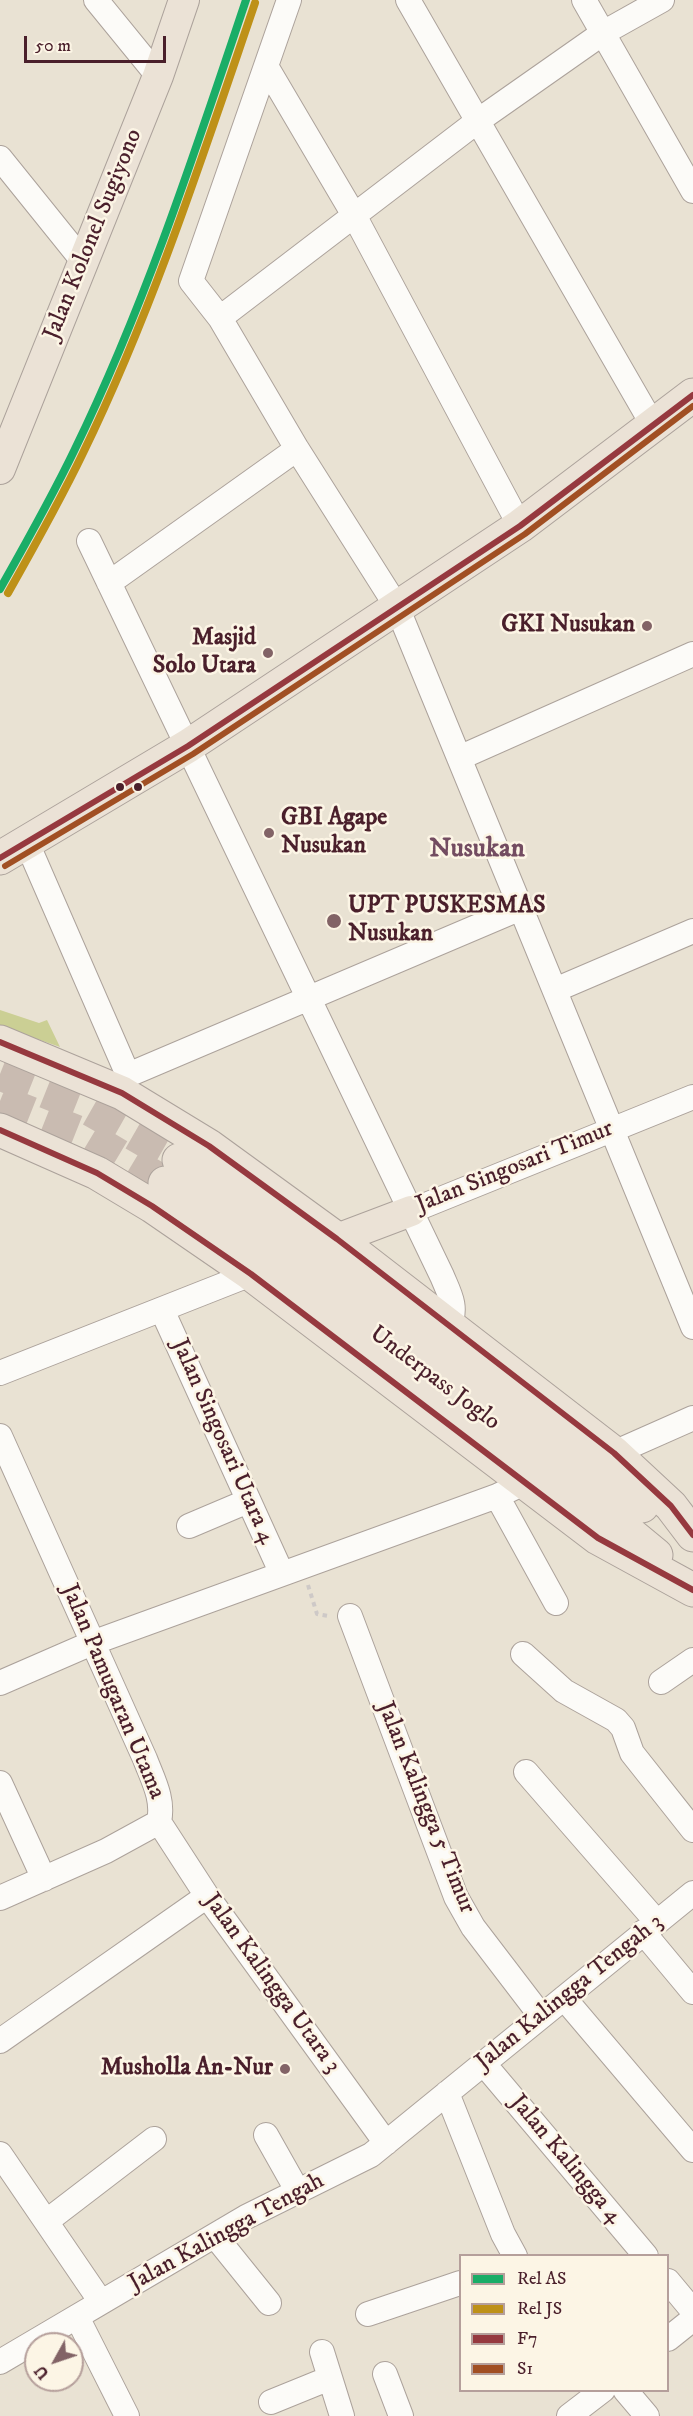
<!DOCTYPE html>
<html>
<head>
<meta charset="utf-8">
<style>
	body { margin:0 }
	#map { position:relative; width:693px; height:2416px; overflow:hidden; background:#e9e2d3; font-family:"IM FELL DW Pica",serif }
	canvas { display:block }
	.legend { position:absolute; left:459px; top:2254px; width:210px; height:138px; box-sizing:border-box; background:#fcf5e5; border:2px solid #b59f9b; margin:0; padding:8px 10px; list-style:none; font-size:18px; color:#4a1f2b }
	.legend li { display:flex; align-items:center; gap:12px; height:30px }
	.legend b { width:30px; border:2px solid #b59f9b }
	.north { position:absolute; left:24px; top:2332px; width:60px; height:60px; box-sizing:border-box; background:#fcf5e5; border:2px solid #b59f9b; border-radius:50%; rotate:230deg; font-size:16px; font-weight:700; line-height:24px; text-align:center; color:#4a1f2b }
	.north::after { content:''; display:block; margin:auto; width:21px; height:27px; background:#826366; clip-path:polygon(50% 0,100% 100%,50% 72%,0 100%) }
	.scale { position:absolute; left:24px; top:36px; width:142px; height:27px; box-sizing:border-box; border:3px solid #4a1f2b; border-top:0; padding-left:8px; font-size:18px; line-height:21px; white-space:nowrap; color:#4a1f2b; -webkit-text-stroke:4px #fcf5e5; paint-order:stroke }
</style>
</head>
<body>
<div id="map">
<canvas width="693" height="2416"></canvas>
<ul class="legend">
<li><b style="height:8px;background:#1aad67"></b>Rel AS</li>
<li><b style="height:8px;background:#be9118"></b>Rel JS</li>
<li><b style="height:8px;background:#96393f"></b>F7</li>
<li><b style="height:8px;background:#a14f23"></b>S1</li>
</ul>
<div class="north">U</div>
<div class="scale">50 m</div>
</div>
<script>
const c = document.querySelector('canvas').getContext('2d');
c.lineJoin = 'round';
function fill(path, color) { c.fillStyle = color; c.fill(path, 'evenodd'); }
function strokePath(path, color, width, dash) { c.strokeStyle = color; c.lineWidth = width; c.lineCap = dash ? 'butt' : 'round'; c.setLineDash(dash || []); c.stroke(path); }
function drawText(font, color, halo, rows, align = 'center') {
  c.font = font + ' "IM FELL DW Pica",serif'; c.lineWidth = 5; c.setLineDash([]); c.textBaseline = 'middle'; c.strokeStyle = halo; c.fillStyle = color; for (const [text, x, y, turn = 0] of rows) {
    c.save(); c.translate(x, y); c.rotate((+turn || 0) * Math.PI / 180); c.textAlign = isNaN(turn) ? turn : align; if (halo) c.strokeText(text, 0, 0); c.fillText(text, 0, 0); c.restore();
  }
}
fill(new Path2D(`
	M0 1010 39 1023 47 1020 60 1047 0 1026Z`), '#cbcf94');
strokePath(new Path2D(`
	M0 1074 91 1110 179 1160
	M0 1101 83 1134 165 1183`), '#c9bbb1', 33, [33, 16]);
const minor = new Path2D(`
	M96 0 158 76
	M289 0 191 281 220 318 297 449 397 607 693 1327
	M408 0 654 427
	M584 0 693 191
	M266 66 355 217 520 526
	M0 158 83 261
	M220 318 479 120 603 33 662 0
	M89 541 442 1276C449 1293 458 1307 449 1325
	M109 583 297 449
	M459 758 693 654
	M27 843 128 1075 122 1091
	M555 990 693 931
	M128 1075 521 908
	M411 1211 693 1097
	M162 1310 282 1574
	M0 1373 251 1274
	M0 1436 145 1759C153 1780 164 1799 159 1822L106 1851 0 1898
	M614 1453 693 1418
	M497 1496 556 1603
	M189 1526 248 1501
	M350 1616 456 1897 473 1927 541 2016
	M523 1654 564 1691 616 1720 623 1728 632 1753 693 1830
	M661 1682 693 1660
	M0 1683 92 1643 497 1496 524 1483
	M526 1772 656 1921
	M0 1783 44 1879
	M159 1822 207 1896 386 2143
	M643 1932 693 1992
	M564 1998 693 2150
	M0 2041 207 1896
	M484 2064 646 2256
	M447 2093 503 2234 515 2256
	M266 2135 297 2190
	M0 2154 101 2302
	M47 2221 154 2139
	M215 2236 269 2303
	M668 2281 693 2311
	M368 2314 460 2283
	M77 2317 127 2416
	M668 2339 693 2319
	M322 2352 342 2416
	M0 2362 246 2217 371 2155 693 1893
	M385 2374 401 2416
	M625 2390 647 2416
	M271 2402 330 2378
	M569 2416 603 2390`);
const major = new Path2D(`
	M0 469 158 76 184 0
	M337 1239 411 1211`);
const highway = new Path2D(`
	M0 858 188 746 520 526 693 395
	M0 1042 122 1093 209 1146 337 1239 614 1453 671 1506 693 1535
	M0 1130 97 1173 152 1206 251 1274 598 1538 693 1590
	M179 1160 269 1224 642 1506
	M165 1183 341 1309 553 1470 656 1555`);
strokePath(minor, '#aca29b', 26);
strokePath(major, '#aca29b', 32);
strokePath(highway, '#aca29b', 35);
strokePath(new Path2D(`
	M308 1585 317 1614 329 1616`), '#cec9c7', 4, [4.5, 4.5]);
strokePath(minor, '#fcfbf8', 24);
strokePath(major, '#ebe2d6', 30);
strokePath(highway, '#ebe2d6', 33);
strokePath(new Path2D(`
	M0 858 188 746 520 526 693 395
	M0 1042 122 1093 209 1146 337 1239 614 1453 671 1506 693 1535
	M0 1130 97 1173 152 1206 251 1274 598 1538 693 1590`), '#96393f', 6);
strokePath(new Path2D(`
	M5 866 193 754 525 534 693 406`), '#a14f23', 6);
strokePath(new Path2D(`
	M0 589C26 543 52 497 75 449 145 305 195 152 246 0`), '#1aad67', 8);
strokePath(new Path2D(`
	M8 593C34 547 60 501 83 453 153 309 203 155 255 3`), '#be9118', 8);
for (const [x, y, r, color] of [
	[647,626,6,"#826366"],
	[268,653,6,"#826366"],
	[120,787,5,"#4a1f2b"],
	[138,787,5,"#4a1f2b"],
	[269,833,6,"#826366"],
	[334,921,8,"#826366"],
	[285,2069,6,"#826366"]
]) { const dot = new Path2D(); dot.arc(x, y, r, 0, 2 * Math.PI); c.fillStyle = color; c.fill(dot); strokePath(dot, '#fcf5e5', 2); }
drawText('24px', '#4a1f2b', '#fcf5e5', [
	["Jalan Kolonel Sugiyono",94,235,-68],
	["Jalan Singosari Timur",515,1168,-22],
	["Underpass Joglo",434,1379,37],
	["Jalan Singosari Utara 4",222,1442,66],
	["Jalan Pamugaran Utama",112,1692,67],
	["Jalan Kalingga 5 Timur",425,1808,68],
	["Jalan Kalingga Utara 3",271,1984,54],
	["Jalan Kalingga Tengah 3",570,1993,-39],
	["Jalan Kalingga 4",565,2160,50],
	["Jalan Kalingga Tengah",227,2233,-29]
]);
drawText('bold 24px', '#4a1f2b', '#fcf5e5', [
	["GKI Nusukan",635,626],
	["Masjid",256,639],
	["Solo Utara",256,667],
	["GBI Agape",281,819,"left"],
	["Nusukan",281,847,"left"],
	["UPT PUSKESMAS",348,907,"left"],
	["Nusukan",348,935,"left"],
	["Musholla An-Nur",273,2069]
], 'right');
drawText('bold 27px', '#734c61', '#fcf5e5', [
	["Nusukan",477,850]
]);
</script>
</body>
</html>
